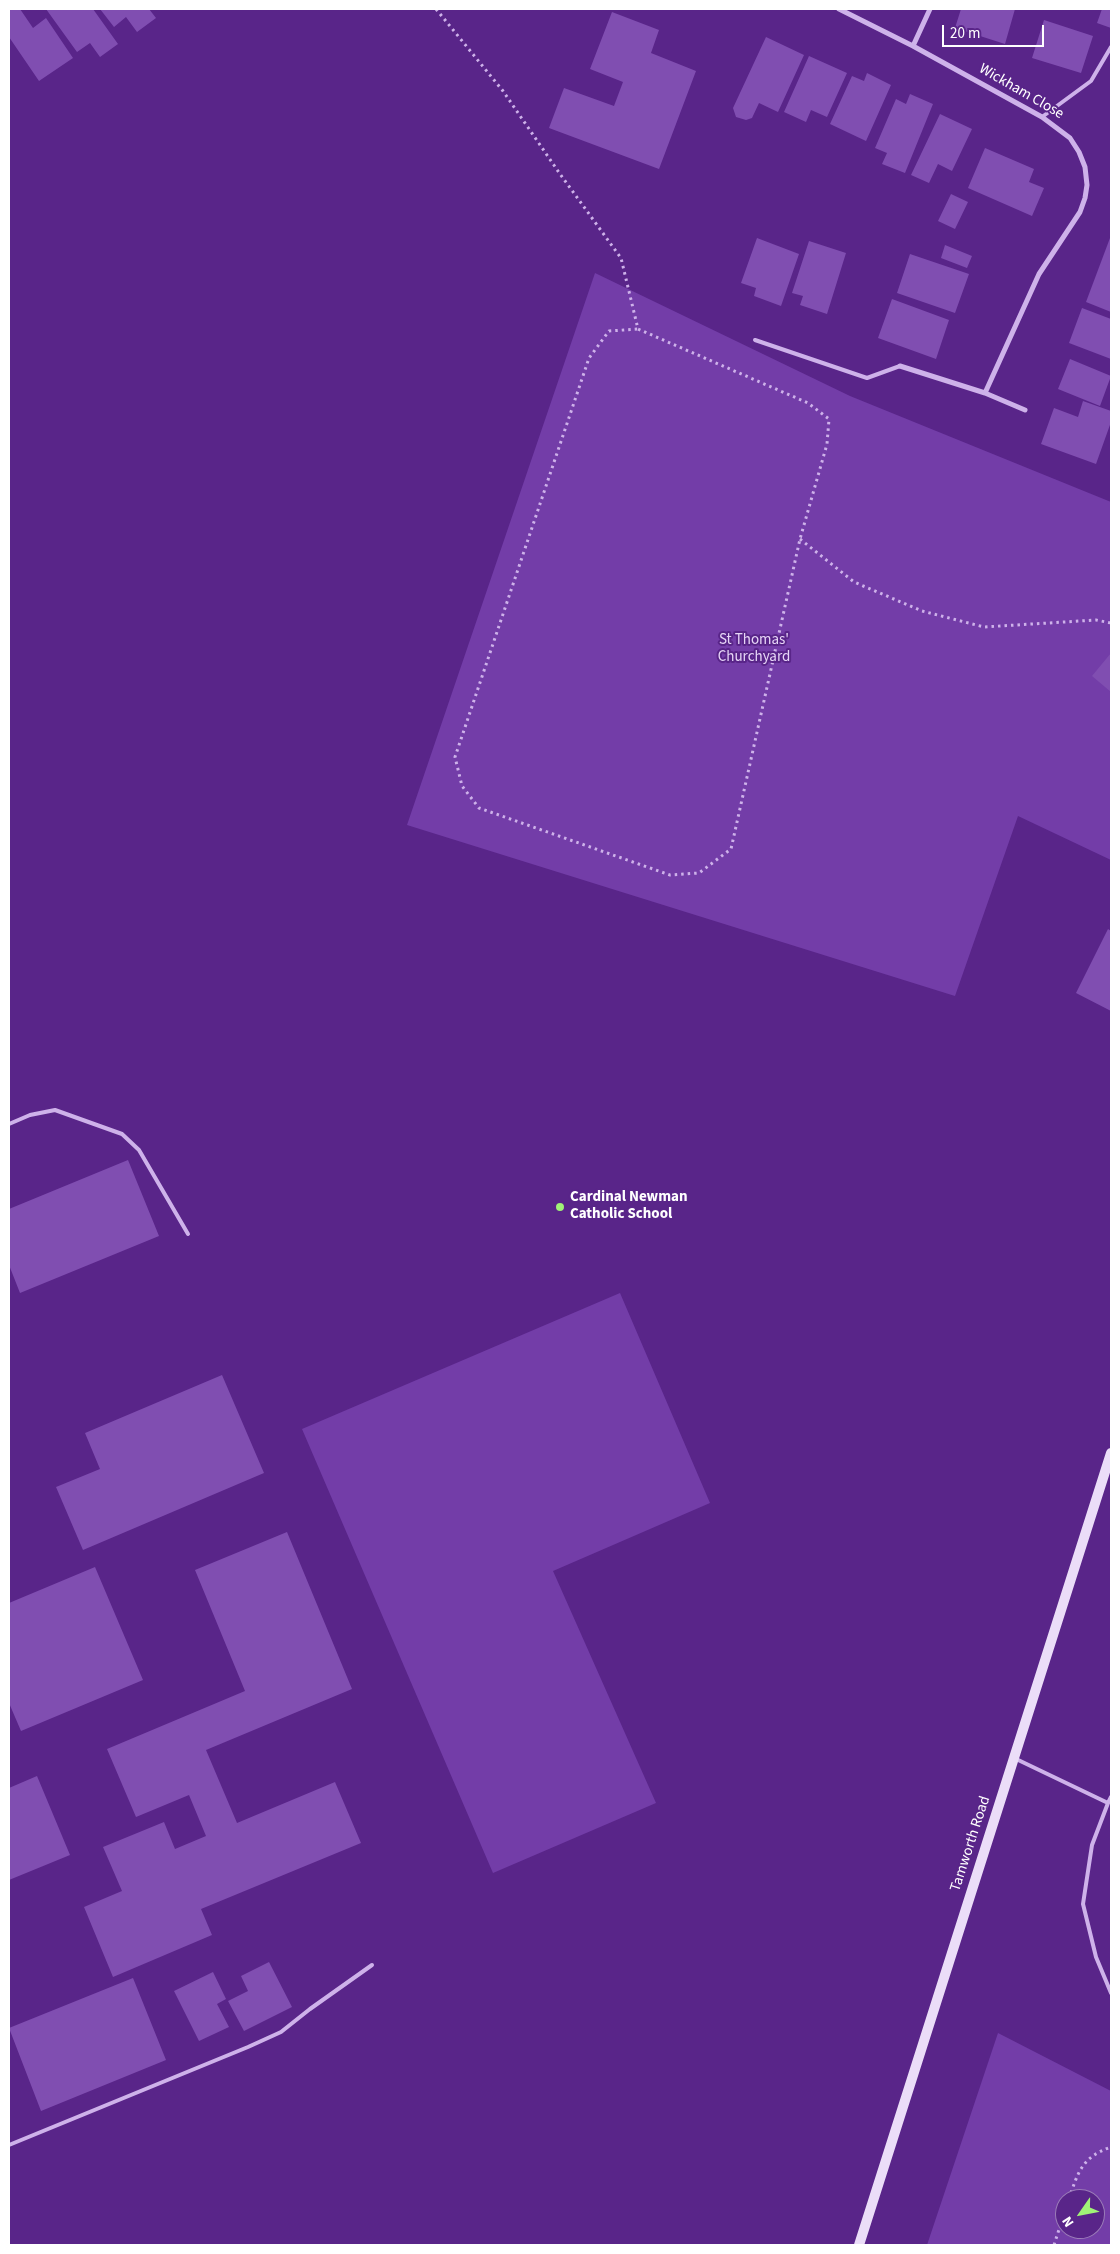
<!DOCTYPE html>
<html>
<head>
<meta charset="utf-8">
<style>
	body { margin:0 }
	#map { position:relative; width:1120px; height:2254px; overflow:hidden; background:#592589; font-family:"Source Sans 3",sans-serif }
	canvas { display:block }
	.frame { position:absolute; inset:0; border:10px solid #fff; pointer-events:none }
	.north { position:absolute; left:1055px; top:2189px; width:50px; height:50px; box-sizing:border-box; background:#592589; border:1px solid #9b7cb8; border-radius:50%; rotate:237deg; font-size:14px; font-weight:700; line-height:20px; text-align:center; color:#fff }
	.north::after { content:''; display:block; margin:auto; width:18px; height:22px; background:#a0f377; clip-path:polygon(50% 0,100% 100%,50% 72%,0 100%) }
	.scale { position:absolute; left:942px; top:25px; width:102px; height:22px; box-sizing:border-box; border:2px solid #fff; border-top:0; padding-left:6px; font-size:15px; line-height:18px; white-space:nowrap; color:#fff; -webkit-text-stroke:4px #592589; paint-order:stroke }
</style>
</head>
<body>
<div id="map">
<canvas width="1120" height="2254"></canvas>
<div class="frame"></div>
<div class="north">N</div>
<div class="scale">20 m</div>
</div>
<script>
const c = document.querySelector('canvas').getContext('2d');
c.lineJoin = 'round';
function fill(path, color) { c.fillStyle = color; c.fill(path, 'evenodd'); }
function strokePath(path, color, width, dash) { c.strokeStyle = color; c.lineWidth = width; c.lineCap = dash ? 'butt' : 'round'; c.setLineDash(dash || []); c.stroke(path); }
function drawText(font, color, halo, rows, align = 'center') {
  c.font = font + ' "Source Sans 3",sans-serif'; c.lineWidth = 4; c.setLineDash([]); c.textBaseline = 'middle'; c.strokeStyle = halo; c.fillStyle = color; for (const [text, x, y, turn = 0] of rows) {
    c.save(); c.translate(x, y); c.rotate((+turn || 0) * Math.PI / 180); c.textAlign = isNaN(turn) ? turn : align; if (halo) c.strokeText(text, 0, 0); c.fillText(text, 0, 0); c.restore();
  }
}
fill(new Path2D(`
	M595 273 850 396 1111 502V860L1018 816 955 996 407 825Z
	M620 1293 710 1503 553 1571 656 1803 493 1873 302 1429Z
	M998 2033 1111 2091V2245H927ZM1065 2199H1095V2229H1065Z`), '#733da8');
fill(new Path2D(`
	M9 9H20L33 28 46 18 73 58 39 81 9 37Z
	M46 9H93L118 44 100 57 90 43 77 52Z
	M100 9H149L156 18 137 32 126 17 114 27Z
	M961 9H1015L1005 44 955 28Z
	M1102 9H1111V28L1097 23Z
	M612 12 659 30 651 53 696 71 659 169 549 128 564 88 614 106 623 82 590 69Z
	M1044 20 1093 36 1081 73 1032 58Z
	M766 37 804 55 778 112 759 103 752 118 746 120 736 117 733 108Z
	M809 56 847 73 827 117 811 110 806 122 784 112Z
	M867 73 891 85 866 141 830 124 852 76 864 81Z
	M910 94 933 104 905 173 882 164 887 153 875 148 896 99 906 104Z
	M940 114 972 129 952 171 938 164 929 183 911 175Z
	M985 148 1034 169 1029 182 1044 188 1032 216 968 188Z
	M951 194 968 202 955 229 938 221Z
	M757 238 799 254 781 306 754 296 756 288 741 283Z
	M1110 238 1111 239V312L1086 302Z
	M809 241 846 253 827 314 800 305 803 296 792 293Z
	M945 245 972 256 967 268 941 258Z
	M910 254 969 274 955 313 897 293Z
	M892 299 949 320 936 359 878 338Z
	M1082 308 1111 319V359L1069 343Z
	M1070 359 1111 376 1100 406 1058 389Z
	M1083 401 1111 411V422L1096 464 1041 444 1054 408 1078 417Z
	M1111 653V692L1092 676Z
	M1108 929 1111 931V1011L1076 993Z
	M128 1160 159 1236 20 1293 9 1265V1209Z
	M222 1375 264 1473 83 1550 56 1487 100 1469 85 1433Z
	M287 1532 352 1689 206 1750 237 1823 335 1782 361 1843 201 1909 212 1935 113 1977 84 1907 122 1891 103 1847 164 1822 175 1849 206 1836 189 1795 136 1817 107 1749 245 1691 195 1570Z
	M95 1567 143 1680 21 1731 9 1703V1603Z
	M37 1776 70 1855 9 1880V1788Z
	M269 1962 292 2007 244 2031 228 2001 248 1991 241 1976Z
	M213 1972 226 1999 217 2004 229 2027 199 2041 174 1991Z
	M133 1978 166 2060 41 2111 9 2028Z`), '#804eb1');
strokePath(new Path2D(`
	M436 9 503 91 560 174 621 258 638 329 808 403 829 419 827 444 800 539 731 849 699 873 670 875 479 808 462 786 455 757 589 358 609 331 638 329
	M800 539 854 582 922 611 984 627 1096 620 1111 623
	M1069 2199C1078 2172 1082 2157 1111 2147
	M1054 2245 1065 2211`), '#ceb2ea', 3, [2.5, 4]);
strokePath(new Path2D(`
	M1042 117 1091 81 1111 47
	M755 340 867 378 900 366
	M9 1124 30 1115 55 1110 122 1134 139 1150 188 1234
	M1014 1758 1108 1803 1111 1797
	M1108 1803 1092 1845 1083 1904 1096 1957 1111 1993
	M9 2145 248 2047 281 2032 310 2009 372 1965`), '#ceb2ea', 4);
strokePath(new Path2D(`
	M839 9 913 46 1042 117 1070 138 1079 152 1085 167 1087 185 1085 198 1080 212 1039 274 985 393
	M913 46 930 9
	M900 366 985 393 1025 410`), '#ceb2ea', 5);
strokePath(new Path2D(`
	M859 2245 1111 1453`), '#ebddf8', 10);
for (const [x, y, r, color] of [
	[560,1207,5,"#a0f377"]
]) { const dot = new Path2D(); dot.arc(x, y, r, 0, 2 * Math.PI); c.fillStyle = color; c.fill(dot); strokePath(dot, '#592589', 2); }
drawText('15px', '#fff', '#592589', [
	["Wickham Close",1021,92,30],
	["Tamworth Road",971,1844,-72]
]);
drawText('15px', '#e7d6f7', '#592589', [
	["St Thomas'",754,641],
	["Churchyard",754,658]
]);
drawText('bold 15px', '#fff', '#592589', [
	["Cardinal Newman",570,1198],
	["Catholic School",570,1215]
], 'left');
</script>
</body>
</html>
